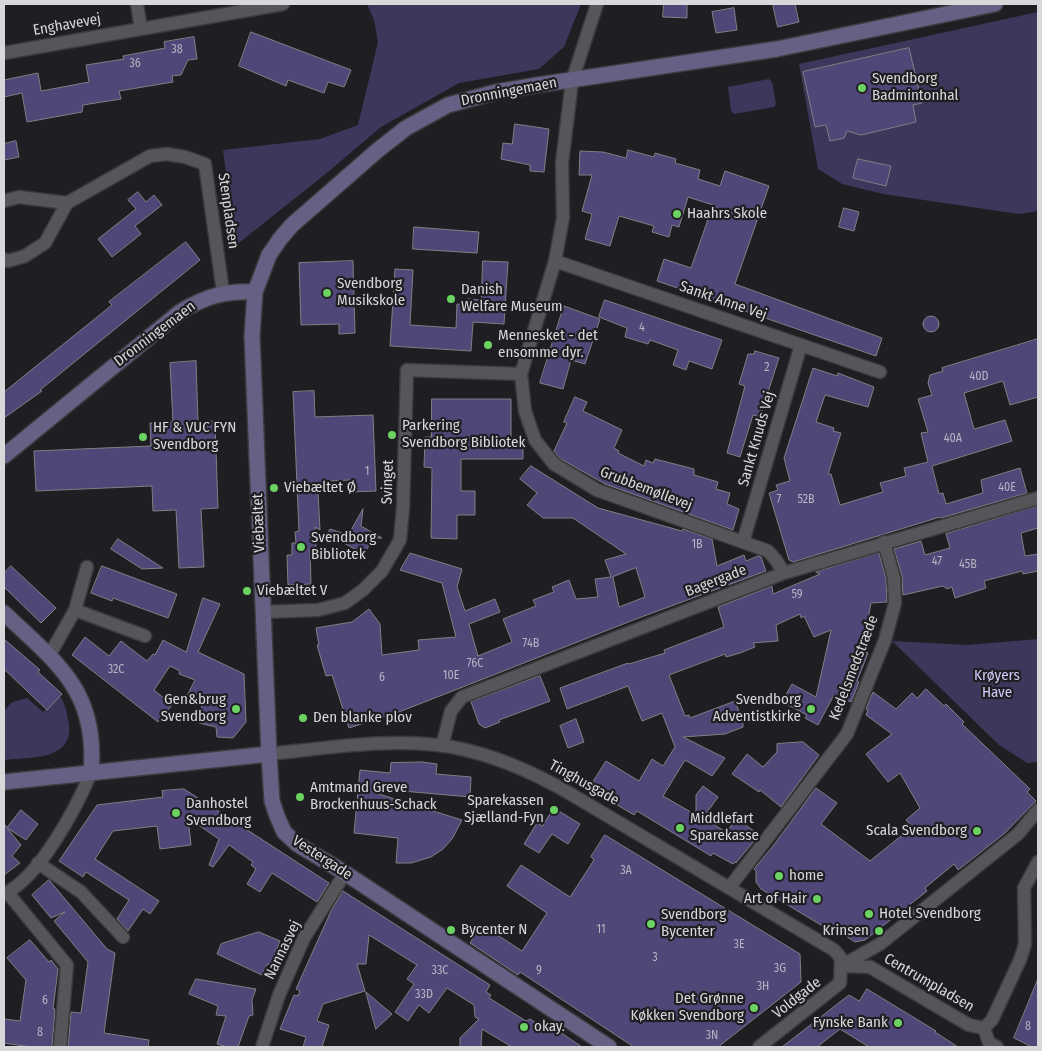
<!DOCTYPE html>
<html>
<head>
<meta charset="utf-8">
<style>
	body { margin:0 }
	#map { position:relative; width:1042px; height:1051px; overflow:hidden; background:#1f1e22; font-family:"Fira Sans Condensed",sans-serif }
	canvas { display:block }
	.frame { position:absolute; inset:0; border:5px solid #d8d8da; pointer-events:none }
</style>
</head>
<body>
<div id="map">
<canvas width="1042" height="1051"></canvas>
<div class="frame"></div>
</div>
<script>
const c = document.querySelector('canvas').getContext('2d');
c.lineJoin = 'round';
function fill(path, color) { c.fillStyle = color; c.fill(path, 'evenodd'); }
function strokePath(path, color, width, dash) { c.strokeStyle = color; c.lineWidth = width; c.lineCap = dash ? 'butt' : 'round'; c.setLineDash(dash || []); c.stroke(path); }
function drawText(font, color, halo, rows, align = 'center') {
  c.font = font + ' "Fira Sans Condensed",sans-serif'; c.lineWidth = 4.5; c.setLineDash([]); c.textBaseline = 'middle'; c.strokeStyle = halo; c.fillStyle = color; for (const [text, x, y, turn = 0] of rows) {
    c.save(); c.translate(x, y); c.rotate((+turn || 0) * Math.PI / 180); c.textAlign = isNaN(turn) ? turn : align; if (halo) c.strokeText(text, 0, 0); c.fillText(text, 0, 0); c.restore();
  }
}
fill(new Path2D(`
	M367 4H581L564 47 539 69 459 83 381 127 328 172 235 246 223 150 320 139 358 125 378 42 374 20Z
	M1038 12V211L1019 214 883 194 842 184 818 169 799 64Z
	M769 79 772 82 776 104 774 107 734 114 731 111 728 87Z
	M1038 639V762L1027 763 999 745 892 641 967 645Z
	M60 696C66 705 67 714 69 725 73 761 29 757 4 760V711L12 702 27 698 43 712Z`), '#3e375c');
const building = new Path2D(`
	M664 4H687V18L663 17Z
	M773 4H795L799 22 778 27Z
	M734 8 737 30 716 33 712 12Z
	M251 32 351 70 344 87 328 82 324 93 288 80 286 86 239 66Z
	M194 37 197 59 188 60 181 75 172 76 173 82 119 91 121 99 83 105 82 112 27 122 22 93 4 97V80L38 73 41 91 89 82 86 65 124 59 123 56 165 48 164 42Z
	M909 48 922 103 913 105 916 122 861 135 847 131 844 138 830 141 826 125 815 127 803 72Z
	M515 124 549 129 544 172 530 171V165L501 159 503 143 512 144Z
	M16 141 19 157 4 160V144Z
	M628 150 654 157 655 153 676 159 675 163 700 170 698 179 720 186 725 171 769 186 735 284 882 338 876 356 657 281 664 259 691 268 713 205 688 197 679 227 672 225 669 237 652 232 654 226 619 216 610 246 585 239 592 214 582 211 592 175H579L580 151 603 152 626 158Z
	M858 159 891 166 886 186 853 178Z
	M138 192 146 202 154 195 162 205 135 226 141 234 112 257 98 239 136 209 128 200Z
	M844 208 859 212 854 231 839 227Z
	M414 227 479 232 477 253 413 249Z
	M186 242 200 260 40 390 42 391 4 418V392L112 305 109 302Z
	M353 261 355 333 339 334V324L301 325 299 263Z
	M483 261 508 262 504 324 473 322 471 351 390 346 395 269 413 270 410 325 456 328 457 304 466 305 467 299 481 300Z
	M605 300 722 340 712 369 689 361 686 370 673 365 678 350 650 340 648 344 625 337 627 328 599 317Z
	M564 306 600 319 585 364 571 360 563 389 540 383Z
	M923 324a8 8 0 1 1 16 0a8 8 0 1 1-16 0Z
	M1038 339V397L1010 405 1003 381 964 393 974 429 1005 420 1012 441 932 466 939 494 943 493 946 504 983 493 981 480 1020 468 1027 493 941 518 940 517 793 562 789 560 769 493 778 490 776 485 790 481 784 458 813 368 837 376 838 373 874 387 868 407 825 395 816 422 834 428 833 431 841 433 828 474H831L840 505 883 492 880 483 906 476 904 468 928 462 921 433 928 432 918 399 932 395 928 383 930 375 943 371 942 368Z
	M755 351 779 358 760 417 753 415 740 457 727 453 745 386 739 384 748 354H754Z
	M196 361 198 422 215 421 218 508 201 509 204 567 179 568 176 510 153 511 152 486 36 491 34 451 151 446 150 423 173 422 170 363Z
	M314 391 315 417 373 415 376 491 351 492 350 480 327 481V491H318L320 530 315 527 316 549H310L311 584 288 585 287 555H292V543H296L295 532 299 531 293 392Z
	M575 397 587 402 583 411 622 430 614 448 619 451 618 453 644 466 646 460 653 463 655 459 694 469V475L718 482 716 489 730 493 727 504 739 509 733 530 605 484 559 458 554 451 567 423 564 422Z
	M432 399H511V445H523V459H461V491H475V515H457V539L431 538 432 468 424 467 425 437H431Z
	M531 466 598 508 682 531 683 529 712 539 717 566 744 555 746 561 758 556 761 557 766 571 636 619 399 712 349 728 332 675 326 676 317 645H319L316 628 352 622 369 609 380 624 382 655 419 650 418 640 456 637 442 583 400 570 410 553 462 569 457 587 465 611 495 599 500 612 469 624 478 656 512 642 503 619 536 606 533 600 554 592 552 587 569 580 576 599 598 597 595 579 611 577 605 560 626 554 573 518H543L527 505 537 493 520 479ZM636 568 645 597 619 607 613 577Z
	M1038 506V528L1021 533 1025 556 1038 554V571L1023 574 1022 571 984 581 986 588 955 598 952 587 947 589 943 586 903 595 902 576 894 549 921 541 925 555 950 548 946 534Z
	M363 509 361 526 382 538H359L371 542 364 554 327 534 330 529 348 535Z
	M118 539 163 568 142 569 111 549Z
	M879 553 886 579 887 602 871 603 862 650 868 653 857 681 859 682 851 702 834 695 818 725 805 718 807 715 782 702 792 684 816 697 831 630 814 637 804 616 801 618 800 614 776 625 778 641 753 643 755 647 740 653 726 657 725 654 669 675 685 716 689 715 690 718 735 701 743 722V727L725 734 683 737 725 758 712 776 685 760 663 796 696 815V795L703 786 718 797 703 818 726 832 736 820H739L759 835 736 863 735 862 733 864 713 853 711 856 637 811 634 815 589 788 606 761 639 781 652 759 663 766 675 747 662 713 642 721 628 686 567 709 560 688 628 663 629 664 665 653 664 650 724 627 718 607 772 586 773 594 820 574 816 572Z
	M11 566 56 608 41 623 4 587V573Z
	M102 566 177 594 168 618 113 598 112 601 91 593Z
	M203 598 220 604 198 652 244 674 246 722 233 738 217 737 216 727 199 723 202 704 187 696 195 680 179 674 180 671 170 666 154 690 172 705 158 722 72 655 85 637 109 656 121 641 147 661 153 654 155 655 163 640 186 652Z
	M4 639 40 670 38 672 62 694 47 710 4 669Z
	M540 676 550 701 499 720 500 722 485 728 479 724 471 702Z
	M926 689 944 706 946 704 964 722 962 724 1030 789 1027 792 1036 801 1005 833 958 870 954 864 925 888 927 891 865 940 855 942 838 931 836 934 761 889 756 882V871L754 869 773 846 816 788 837 803 821 824 870 861 912 827 906 820 920 808 900 773 888 782 866 754 892 734 866 715 868 710 866 709 873 692 896 709 912 693 917 698Z
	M576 719 584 742 568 748 560 726Z
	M803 742 819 755 781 807 760 790 759 792 732 774 747 754 763 767 777 752V744Z
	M422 762 437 764 436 774 471 777 470 797 380 789 379 794 462 820 452 839 443 849 431 857 411 863H396L398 838 354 833 360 770 390 773 391 763Z
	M184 789 329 883 317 902 272 873 260 892 247 884 256 869 251 865 253 862 229 845 213 867 209 865 219 839 188 818 191 845 160 849 157 826 113 831 95 859 159 901 150 914 143 909 128 931 117 919 129 900 86 872 83 877 59 861 97 805 163 797 162 791Z
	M554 808 580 824 568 844 552 834 539 853 524 844 537 823 542 826Z
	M21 810 38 824 26 840 7 828 21 845 12 856 20 863 4 875V824L7 827Z
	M605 835 800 954 801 982 718 1047H634L520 972 518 975 470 943 482 925 522 951 547 913 507 886 521 865 570 897 594 860 591 857Z
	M49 880 107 949 115 953 104 1033 149 1040 148 1047H68L71 1012 81 1013 88 962 54 921 65 912 51 918 32 895Z
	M343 891 490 985 486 992 491 995 489 998 526 1021 530 1019 545 1029 548 1024 582 1047H512L482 1029 481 1047H460V1038L479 1019 475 1017 474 1005 447 988 429 1013 419 1005 408 1021 395 1012 414 984 407 979 417 965 369 935 366 964H357L365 991 323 1004 317 1021 329 1025 322 1047H303L306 1037 280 1029 294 995 298 996 300 991 296 989 331 911Z
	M259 932 280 941 271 965 267 964 262 975 217 954 221 944Z
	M30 940 49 962 51 960 58 969 53 1009H55L52 1047H31L4 1043V1019L20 1021 26 980 7 958Z
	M196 979 256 989 252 1000 253 1015 249 1016 238 1047H228L217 1044 226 1016 216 1015 218 1006 189 994Z
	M1038 979V1047H1032L1014 1038Z
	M867 989 936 1031 935 1032 958 1047H869L840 1029 817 1047H782L849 995 859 1001Z
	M366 992 392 1014 376 1029Z`);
fill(building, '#504678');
strokePath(building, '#808083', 1);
const street = new Path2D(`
	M137 4 141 29
	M597 4 572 81 562 163 563 218 555 261 521 374 525 411 535 440 554 464 597 490 768 551 776 560 784 573
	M4 53 283 4
	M4 201 19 197 67 203
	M4 259 8 261 25 256 45 243 67 203 150 156 167 154 185 157 205 164 223 292
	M555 261 880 372
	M743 542 801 345
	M75 610 145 636
	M262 612 318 610 345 603 363 590 382 571 400 540 403 508 407 370 521 374
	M49 656 75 610 87 567
	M442 746 451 711 462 697 784 573 1038 498
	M269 754C328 748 393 737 452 747 494 755 533 772 569 793L834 950 841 958 840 983 759 1047
	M38 863 81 892 123 937
	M729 888 847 734 885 640 895 603 894 578 884 542
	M7 892 67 965 60 1047
	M4 894C40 877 76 808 91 773
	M843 965 880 944 1018 834 1038 810
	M841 966 870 967 969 1025 984 1028 992 1020 1020 960 1025 944 1024 888 1038 862
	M984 1028 989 1043 997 1047
	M262 1047 279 995 304 938 345 873`);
const secondary = new Path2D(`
	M4 456 180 312C204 297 226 290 255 292
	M4 613C58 664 98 691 91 773
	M4 782 269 754
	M609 1047 345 873 297 844 284 832 277 816 272 801 269 754 252 336 255 292 269 255 280 239 292 225 378 150 406 128 448 105 496 92 537 85 777 49 995 4`);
strokePath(street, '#3b3a3d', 15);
strokePath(secondary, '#3b3a3d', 18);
strokePath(street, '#56565a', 12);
strokePath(secondary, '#676084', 15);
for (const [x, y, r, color] of [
	[862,88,5,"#6cd362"],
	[677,214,5,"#6cd362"],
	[327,293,5,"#6cd362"],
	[451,299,5,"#6cd362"],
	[488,345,5,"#6cd362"],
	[392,435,5,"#6cd362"],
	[143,437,5,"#6cd362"],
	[274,488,5,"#6cd362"],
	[301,547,5,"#6cd362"],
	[247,591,5,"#6cd362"],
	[236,709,5,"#6cd362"],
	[811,709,5,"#6cd362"],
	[303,718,5,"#6cd362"],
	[300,797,5,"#6cd362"],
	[554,810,5,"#6cd362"],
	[176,813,5,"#6cd362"],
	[680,828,5,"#6cd362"],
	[977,831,5,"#6cd362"],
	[779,876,5,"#6cd362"],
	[817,899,5,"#6cd362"],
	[869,914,5,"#6cd362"],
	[651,924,5,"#6cd362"],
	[451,930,5,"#6cd362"],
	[879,931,5,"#6cd362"],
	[754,1008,5,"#6cd362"],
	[898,1023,5,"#6cd362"],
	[524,1027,5,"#6cd362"]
]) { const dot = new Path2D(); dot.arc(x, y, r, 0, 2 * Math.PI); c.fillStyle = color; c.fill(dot); strokePath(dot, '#1f1e22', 2); }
drawText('12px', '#b6b4c2', null, [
	["38",177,50],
	["36",135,64],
	["4",642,328],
	["2",767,368],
	["40D",979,377],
	["40A",953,439],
	["1",367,472],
	["40E",1007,488],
	["7",779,500],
	["52B",806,500],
	["1B",697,545],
	["47",937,562],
	["45B",968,565],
	["59",797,595],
	["74B",531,644],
	["76C",475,664],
	["32C",116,670],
	["10E",451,676],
	["6",382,678],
	["3A",626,871],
	["11",601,930],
	["3E",739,945],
	["3",655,958],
	["3G",780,969],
	["33C",440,971],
	["9",539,971],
	["3H",763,987],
	["33D",424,995],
	["6",45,1001],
	["8",1028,1027],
	["8",40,1033],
	["3N",712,1036]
]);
drawText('15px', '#d8d8da', '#1f1e22', [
	["Enghavevej",67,25,-10],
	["Dronningemaen",509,92,-11],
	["Stenpladsen",228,211,82],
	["Sankt Anne Vej",723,301,19],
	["Dronningemaen",155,334,-37],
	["Sankt Knuds Vej",757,439,-74],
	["Svinget",388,482,-88],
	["Grubbemøllevej",646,489,21],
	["Viebæltet",259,523,-92],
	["Bagergade",716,581,-21],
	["Kedelsmedstræde",854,668,-69],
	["Tinghusgade",584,783,29],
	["Vestergade",322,858,33],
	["Nannasvej",283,950,-64],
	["Centrumpladsen",929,983,30],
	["Voldgade",797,998,-38]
]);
drawText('15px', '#d8d8da', '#1f1e22', [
	["Svendborg",872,79],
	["Badmintonhal",872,96],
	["Haahrs Skole",687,214],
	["Svendborg",337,284],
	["Musikskole",337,301],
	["Danish",461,290],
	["Welfare Museum",461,307],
	["Mennesket - det",498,336],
	["ensomme dyr.",498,353],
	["Parkering",402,426],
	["Svendborg Bibliotek",402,443],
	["HF & VUC FYN",153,428],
	["Svendborg",153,445],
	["Viebæltet Ø",284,488],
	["Svendborg",311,538],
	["Bibliotek",311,555],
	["Viebæltet V",257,591],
	["Gen&brug",226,700,"right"],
	["Svendborg",226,717,"right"],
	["Svendborg",801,700,"right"],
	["Adventistkirke",801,717,"right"],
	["Den blanke plov",313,718],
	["Amtmand Greve",310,788],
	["Brockenhuus-Schack",310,805],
	["Sparekassen",544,801,"right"],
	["Sjælland-Fyn",544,818,"right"],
	["Danhostel",186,804],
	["Svendborg",186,821],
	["Middlefart",690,819],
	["Sparekasse",690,836],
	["Scala Svendborg",967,831,"right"],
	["home",789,876],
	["Art of Hair",807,899,"right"],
	["Hotel Svendborg",879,914],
	["Svendborg",661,915],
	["Bycenter",661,932],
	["Bycenter N",461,930],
	["Krinsen",869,931,"right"],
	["Det Grønne",744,999,"right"],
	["Køkken Svendborg",744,1016,"right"],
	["Fynske Bank",888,1023,"right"],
	["okay.",534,1027]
], 'left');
drawText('15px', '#d1c9fa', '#1f1e22', [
	["Krøyers",997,676],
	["Have",997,693]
]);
</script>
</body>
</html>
